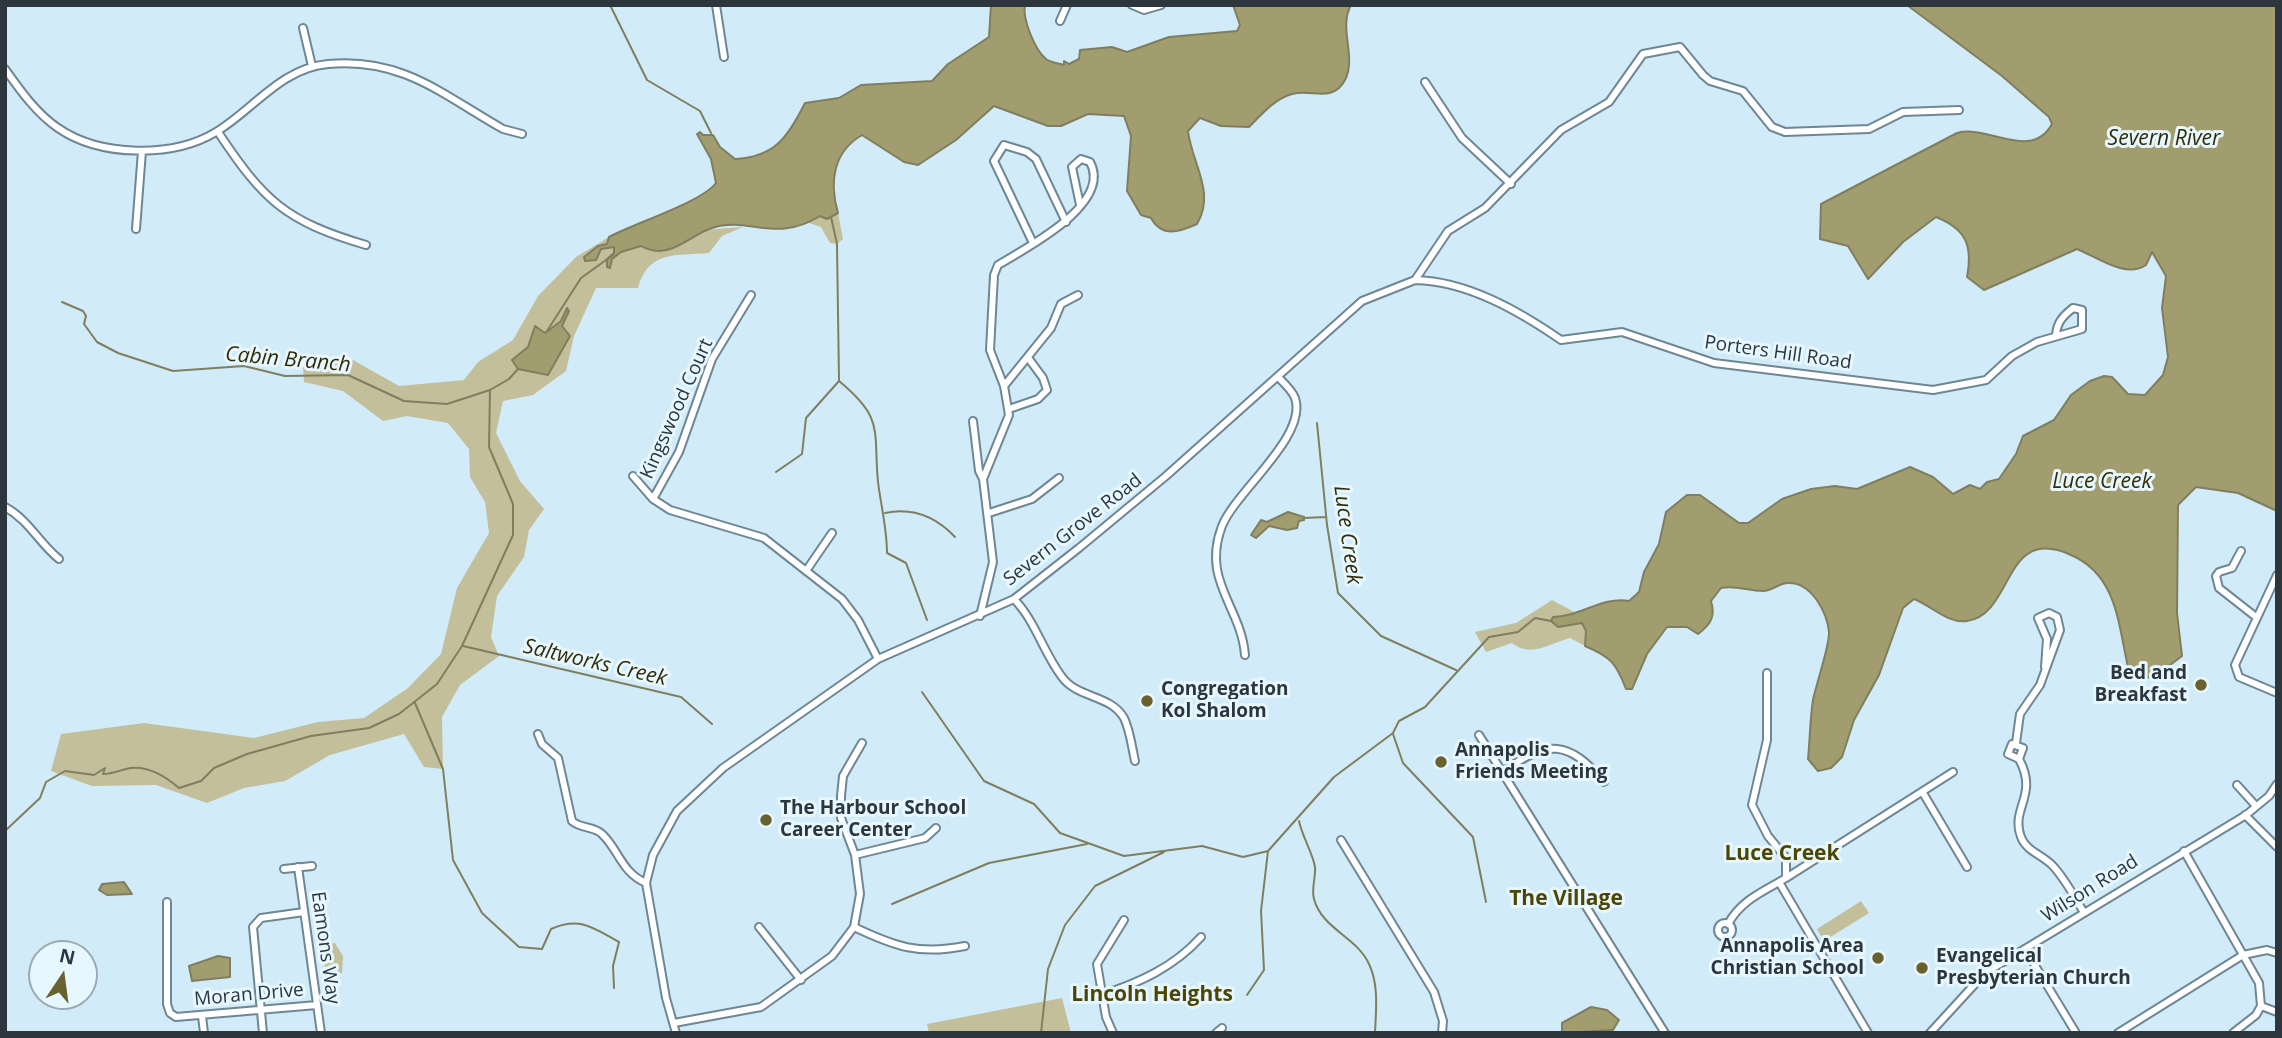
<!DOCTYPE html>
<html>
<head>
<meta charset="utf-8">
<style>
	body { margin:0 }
	#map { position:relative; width:2282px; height:1038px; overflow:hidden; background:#d1ebf9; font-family:"Open Sans",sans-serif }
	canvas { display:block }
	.frame { position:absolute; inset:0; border:7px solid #2c363c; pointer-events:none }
	.north { position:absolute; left:28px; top:940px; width:70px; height:70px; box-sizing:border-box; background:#e7f7ff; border:2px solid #9caab1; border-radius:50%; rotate:13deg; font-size:19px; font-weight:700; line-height:28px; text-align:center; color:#2c363c }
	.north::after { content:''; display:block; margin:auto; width:24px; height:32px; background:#69622f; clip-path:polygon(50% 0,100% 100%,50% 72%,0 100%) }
</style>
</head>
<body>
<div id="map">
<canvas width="2282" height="1038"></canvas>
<div class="frame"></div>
<div class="north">N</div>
</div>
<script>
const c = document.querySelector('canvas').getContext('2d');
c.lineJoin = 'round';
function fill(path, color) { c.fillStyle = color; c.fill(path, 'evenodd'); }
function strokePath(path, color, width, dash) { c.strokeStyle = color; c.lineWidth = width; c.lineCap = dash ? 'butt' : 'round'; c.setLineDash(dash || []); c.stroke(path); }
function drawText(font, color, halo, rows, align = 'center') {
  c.font = font + ' "Open Sans",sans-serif'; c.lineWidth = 6; c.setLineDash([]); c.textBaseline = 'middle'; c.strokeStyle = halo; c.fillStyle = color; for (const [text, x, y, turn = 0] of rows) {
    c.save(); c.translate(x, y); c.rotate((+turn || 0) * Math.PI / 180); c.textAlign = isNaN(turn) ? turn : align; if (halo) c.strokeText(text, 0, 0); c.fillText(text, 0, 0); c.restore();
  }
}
fill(new Path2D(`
	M838 213 843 239 837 244 830 243 821 227 809 223 820 216 827 219Z
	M743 227 722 236 709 253C676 256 648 250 638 288H596L574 336 566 371 533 395 503 401 496 433 520 481 544 509 529 530 524 557 497 596 491 637 499 656 460 685 442 717 443 769 424 767 404 734 330 755 285 781 244 788 207 803 156 785 92 786 51 771 61 734 144 723 254 738 318 722 364 718 408 688 441 654 457 588 489 533 485 502 470 477 469 449 448 423 407 416 383 421 343 391 304 382 303 367 353 360 399 386 464 380 478 362 513 340 538 296 576 257 609 237Z
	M1552 600 1578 614 1553 617 1551 621 1558 627 1582 623 1586 631 1585 646 1570 638C1548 644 1531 658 1512 643L1486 652 1475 632 1516 623Z
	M1861 901 1869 913 1824 941 1817 929Z
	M326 943H335L343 956 342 973H332L331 967H325L324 964 328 963V958H324L322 948Z
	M1062 998 1071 1033H929L927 1024Z`), '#c3bf9b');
const water = new Path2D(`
	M991 5H1025C1022 19 1035 50 1046 59 1051 63 1058 63 1064 65V61L1069 64 1079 59 1080 50 1112 47 1127 52 1169 37 1237 31 1240 25 1233 5H1351C1338 28 1357 57 1345 80 1332 104 1311 88 1292 94 1274 99 1261 115 1249 127L1221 126 1200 118 1188 131C1192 164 1216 193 1197 224 1179 232 1162 238 1151 218L1141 215 1127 191 1131 136 1124 116 1088 114 1061 126H1048L994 106 956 140 918 165 904 162 862 135C833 152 829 182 838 213L827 219 820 216C775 244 749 216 712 228 689 235 669 262 641 246L621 252 612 259 610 268 607 267V259L614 253V247L601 249 596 260 585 261 584 257 598 246 607 244 609 237C635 223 702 202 716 183L711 159 697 134 700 132 703 135H713L720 147 735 159C775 157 788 137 805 103L839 98 861 85 932 81 948 64 989 37Z
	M1907 5H2277V511L2238 493 2196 487 2178 505 2177 613 2182 656 2154 677 2143 678 2128 667C2118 623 2117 575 2071 555 2002 524 2015 614 1967 621 1948 624 1932 606 1914 599L1903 608 1879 675 1854 720 1842 757 1831 768 1818 771 1808 759C1810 739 1810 719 1813 700 1816 684 1830 645 1829 632 1827 613 1812 582 1788 583 1779 583 1772 591 1763 591 1748 591 1736 585 1721 588L1711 601C1716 617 1710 625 1698 634L1687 627H1667L1647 654 1632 689H1626C1616 663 1611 657 1585 646L1586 631 1582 623 1558 627 1551 621 1553 617C1580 617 1602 596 1629 601L1639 592 1644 572 1659 544 1666 512 1687 495H1700L1739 523H1748L1782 499 1811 489 1835 486 1857 489 1910 467 1933 477 1953 494 1970 485 1980 489 1987 482 1999 479 2016 454 2023 436 2054 420 2071 395 2090 381 2104 376 2112 377 2128 394 2145 395 2163 375 2168 357 2162 308 2166 276 2152 252 2146 265C2126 279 2097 257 2077 249L1984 290 1967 277C1973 245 1966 229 1936 217L1903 242 1868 279 1848 246 1820 239 1821 204 1957 133C1988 124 2031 162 2052 124L2049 117 2002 76Z
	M567 308 569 311 562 326 570 336 548 375 518 369 512 360 528 347 535 326 545 333 561 321Z
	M1288 512 1304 517V520L1299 521 1297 528 1287 530 1269 526 1256 538 1251 535 1261 520 1267 522Z
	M124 882 132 894 107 895 99 890 102 884Z
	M218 956 230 958V977L192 981 189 966Z
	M1591 1007 1607 1010 1619 1020 1613 1030 1562 1033V1023Z`);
fill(water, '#a29d6e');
strokePath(water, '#7f7e5f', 2);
strokePath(new Path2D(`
	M610 5 647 80 700 111 711 133
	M831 217 837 244 839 381C885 419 873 430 878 482 881 506 887 529 887 553L906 563 927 620
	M62 302 83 311 86 316 84 324 97 342 118 353 173 371 244 366 285 376 348 375 404 401 447 404 490 390
	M547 331 581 278 613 255
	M1317 423 1327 525 1338 593 1381 636 1456 670
	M776 472 802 454 806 418 839 381
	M885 513C914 507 936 517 955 537
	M1304 518 1326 517
	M463 646 681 697 712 724
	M922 692 984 781 1034 804 1060 833 1124 856 1202 846 1243 857 1268 851 1334 777 1393 733 1399 721 1425 707 1489 637 1518 632 1535 618 1551 621
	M415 703 443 769 453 860 482 913 519 947 542 949 551 929C580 916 593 928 619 942L613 966 614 988
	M1393 734 1403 763 1473 837 1486 902
	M1299 821C1302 836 1313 854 1315 867 1316 877 1311 889 1314 899 1322 929 1357 937 1369 964 1379 985 1376 1010 1375 1033
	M5 831 40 798 46 782 65 771 94 775 105 768 103 774C111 774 118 771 126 769 145 764 165 776 179 788L201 781 214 768 247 754 311 736 369 728 399 714 437 684 462 646 513 535V504L489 447 490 390 509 379 518 369
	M892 904 989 863 1087 844
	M1247 995 1264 970 1261 911 1268 851
	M1041 1033 1048 969 1065 925 1095 886 1164 852`), '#7f7e5f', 2);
const minor = new Path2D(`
	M716 5 724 57
	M1132 5 1144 10 1161 5
	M1060 21 1067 5
	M303 28 312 66
	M5 69C20 90 36 113 58 128 100 157 173 158 216 132 253 110 281 68 328 64 402 57 443 95 503 129L522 134
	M1425 82 1462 138 1511 184
	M218 132C264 201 285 221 366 245
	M136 229 142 151
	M1033 243 994 161 1004 145 1027 152 1036 159 1066 222
	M1415 280C1467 281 1519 311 1561 340L1622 332 1714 363 1933 390 1986 380 2012 356 2037 342 2082 329V310L2073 308C2063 316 2057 322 2056 335
	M1004 386 1051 328 1061 304 1078 295
	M1009 409 1038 399 1047 390 1043 378 1029 359
	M973 421 979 471 983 479
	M633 476 653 499 670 510 764 538 842 599 858 620 878 659
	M653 499 679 452 712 359 751 295
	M5 507C29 520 39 543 59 559
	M989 513 1032 499 1059 478
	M2241 551 2232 568 2219 572 2216 576 2219 588 2256 617
	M806 571 832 533
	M2277 575 2235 665 2239 677 2277 693
	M1014 599C1036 622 1043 652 1062 677 1078 699 1110 694 1124 718 1130 730 1132 748 1135 761
	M980 616 993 562 983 479 1009 415 1004 386 990 350 994 275 998 265C1026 248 1113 204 1090 162L1081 159 1072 167 1080 205
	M1245 655C1241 606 1201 581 1222 526 1236 491 1308 436 1295 398 1292 390 1284 383 1278 377
	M1767 673V740L1752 805 1768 836 1786 858V878
	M538 734 542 744 558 758 572 821C581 829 594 826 602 834 619 850 621 872 646 883
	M1479 735 1665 1033
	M2016 743 2020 714 2040 685 2060 630 2057 617 2049 613 2038 618 2047 639 2045 667
	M2019 759 2023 748 2012 744 2008 754 2019 759C2039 796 2010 808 2021 837 2026 851 2043 855 2053 866 2065 879 2074 896 2083 911
	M1503 772C1547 739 1569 740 1604 782
	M2237 785 2256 806
	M1923 793 1967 867
	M2245 815 2277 847
	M1341 840 1434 992 1443 1021 1442 1033
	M2184 851 2259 983 2261 1006 2277 1012
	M855 855 925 838 936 828
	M298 867 321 1033
	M284 869 312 866
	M1779 882 1868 1033
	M167 902V1004L170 1013 176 1017 317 1005
	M1718 930a7 7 0 1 1 14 0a7 7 0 1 1-14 0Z
	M1728 924C1741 900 1764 891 1786 878L1953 772
	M759 927 801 980
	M854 927C896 947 919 955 965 946
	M2025 949 2076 1033
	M1101 995C1139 983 1174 967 1201 937
	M202 1016 204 1033
	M674 1023 761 1007 832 956 854 927 860 894 855 855 841 818V796L843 776 862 743
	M263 1033 253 927 261 918 304 912
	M676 1033 666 998 646 883 653 855 677 811 723 768 878 659 1014 599 1079 548 1166 476 1362 301 1415 280 1448 231 1485 208 1561 130 1609 102 1643 54 1680 47 1703 75 1710 81 1743 91 1772 127 1785 132 1869 129 1903 112 1959 110
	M1113 1033 1106 1017 1097 964 1124 920
	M1216 1033 1222 1028
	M1930 1033 1985 973 2246 815 2269 796 2277 784
	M2118 1033 2243 955 2267 950 2277 953
	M2233 1033 2256 1015 2261 1006`);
strokePath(minor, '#6f8793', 10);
strokePath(minor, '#fff', 6);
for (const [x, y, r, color] of [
	[2201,685,7,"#69622f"],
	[1147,701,7,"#69622f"],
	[1441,762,7,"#69622f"],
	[766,820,7,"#69622f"],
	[1878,958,7,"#69622f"],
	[1922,968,7,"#69622f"]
]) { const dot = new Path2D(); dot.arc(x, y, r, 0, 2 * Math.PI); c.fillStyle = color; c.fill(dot); strokePath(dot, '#e7f7ff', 2.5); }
drawText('19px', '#2c363c', '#e7f7ff', [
	["Porters Hill Road",1778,353,8],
	["Kingswood Court",677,409,-66],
	["Severn Grove Road",1073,530,-38],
	["Wilson Road",2090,889,-32],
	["Eamons Way",325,948,82],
	["Moran Drive",249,995,-5]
]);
drawText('bold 19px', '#2c363c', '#e7f7ff', [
	["Bed and",2187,674,"right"],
	["Breakfast",2187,696,"right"],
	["Congregation",1161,690],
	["Kol Shalom",1161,712],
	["Annapolis",1455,751],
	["Friends Meeting",1455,773],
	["The Harbour School",780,809],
	["Career Center",780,831],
	["Annapolis Area",1864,947,"right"],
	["Christian School",1864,969,"right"],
	["Evangelical",1936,957],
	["Presbyterian Church",1936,979]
], 'left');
drawText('italic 21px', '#312c04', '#e7f7ff', [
	["Severn River",2164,139],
	["Cabin Branch",288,360,5],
	["Luce Creek",2102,482],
	["Luce Creek",1347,535,82],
	["Saltworks Creek",595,663,13]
]);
drawText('bold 21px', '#4d4603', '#e7f7ff', [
	["Luce Creek",1782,854],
	["The Village",1566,899],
	["Lincoln Heights",1152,995]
]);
</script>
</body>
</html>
